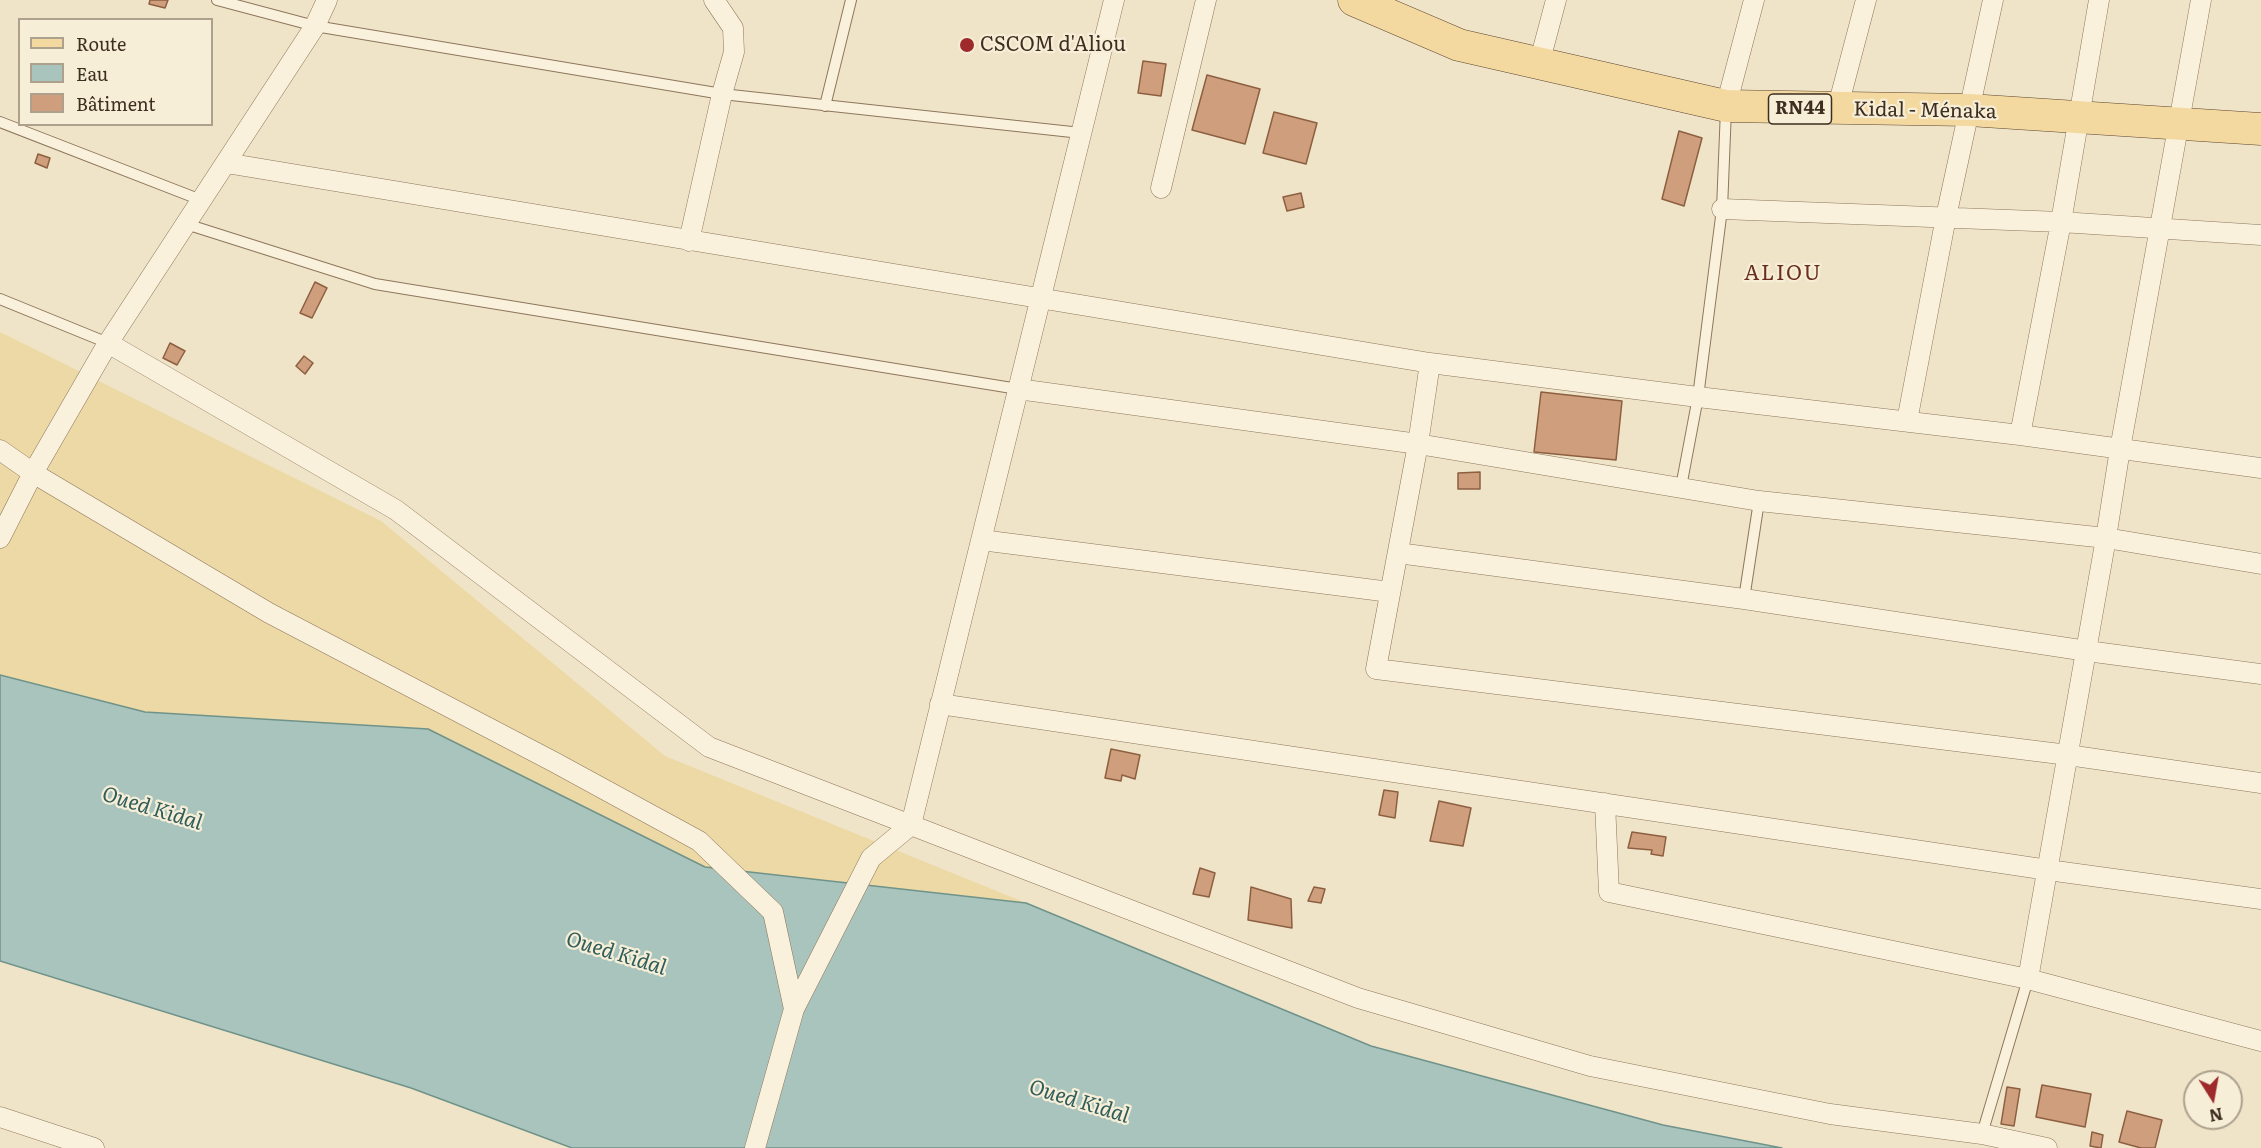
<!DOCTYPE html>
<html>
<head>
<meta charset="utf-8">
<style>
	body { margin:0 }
	#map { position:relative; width:2261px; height:1148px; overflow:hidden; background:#f0e4c8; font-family:Literata,serif }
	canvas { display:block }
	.legend { position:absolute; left:18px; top:18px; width:195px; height:108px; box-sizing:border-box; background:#f7eed8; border:2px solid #ada18e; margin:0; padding:8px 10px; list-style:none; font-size:18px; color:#3d2e20 }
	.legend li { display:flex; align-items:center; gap:12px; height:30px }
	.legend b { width:30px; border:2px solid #ada18e }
	.north { position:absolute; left:2183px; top:1070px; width:60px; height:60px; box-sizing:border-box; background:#f7eed8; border:2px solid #ada18e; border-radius:50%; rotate:169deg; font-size:16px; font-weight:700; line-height:24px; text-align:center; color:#3d2e20 }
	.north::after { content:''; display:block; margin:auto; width:21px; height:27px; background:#9e2a2b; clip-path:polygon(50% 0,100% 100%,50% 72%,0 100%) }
</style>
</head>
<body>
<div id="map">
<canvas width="2261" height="1148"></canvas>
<ul class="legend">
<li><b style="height:8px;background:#f3d9a0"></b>Route</li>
<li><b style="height:16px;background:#a9c4bc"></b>Eau</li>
<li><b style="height:16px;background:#cf9f7d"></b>Bâtiment</li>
</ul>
<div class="north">N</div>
</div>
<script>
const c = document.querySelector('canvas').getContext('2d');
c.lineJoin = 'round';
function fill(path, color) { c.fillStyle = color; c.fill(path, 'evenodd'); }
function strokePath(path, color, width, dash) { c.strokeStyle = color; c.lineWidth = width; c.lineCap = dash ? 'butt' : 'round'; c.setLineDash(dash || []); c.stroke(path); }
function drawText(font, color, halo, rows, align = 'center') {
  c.font = font + ' Literata,serif'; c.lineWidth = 4.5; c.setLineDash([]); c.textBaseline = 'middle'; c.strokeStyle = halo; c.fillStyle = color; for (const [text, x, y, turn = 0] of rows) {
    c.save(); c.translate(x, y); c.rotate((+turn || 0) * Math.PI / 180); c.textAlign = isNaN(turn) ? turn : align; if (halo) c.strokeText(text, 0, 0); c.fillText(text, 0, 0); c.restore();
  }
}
fill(new Path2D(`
	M0 332 381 521 665 756 1026 903 705 867 428 729 145 712 0 675Z`), '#ecd9a5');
const water = new Path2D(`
	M0 675 145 712 428 729 705 867 1026 903 1371 1046 1663 1125 1782 1148H572L411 1088 0 961Z`);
fill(water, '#a9c4bc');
strokePath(water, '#6f938a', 1.5);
const building = new Path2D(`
	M150 0H168L165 8 149 4Z
	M1143 61 1166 64 1161 96 1138 93Z
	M1207 75 1260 89 1245 144 1192 130Z
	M1274 112 1317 123 1306 164 1263 153Z
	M1679 131 1702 138 1684 206 1662 199Z
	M38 154 50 158 47 168 35 163Z
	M1301 193 1304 207 1287 211 1283 197Z
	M315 282 327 288 312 318 300 313Z
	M170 343 185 351 177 365 163 358Z
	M304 356 313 363 305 374 296 366Z
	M1541 392 1622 401 1616 460 1534 452Z
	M1480 472V489H1458V473Z
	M1111 749 1140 755 1135 779 1122 775 1121 781 1105 778Z
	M1384 790 1398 792 1395 818 1379 815Z
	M1439 801 1471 808 1463 846 1430 841Z
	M1632 832 1666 837 1663 856 1651 854 1652 850 1628 848Z
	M1200 868 1215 873 1209 897 1193 894Z
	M1251 887 1291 899 1292 928 1248 920Z
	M1314 887 1325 889 1321 903 1308 901Z
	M2042 1085 2091 1094 2085 1127 2036 1117Z
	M2007 1087 2020 1089 2014 1126 2001 1124Z
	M2127 1111 2162 1120 2155 1148H2141L2119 1142Z
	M2092 1132 2103 1135 2101 1148 2090 1146Z`);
fill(building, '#cf9f7d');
strokePath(building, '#8d5f41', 1.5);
const lane = new Path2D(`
	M217 0 315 26 722 94 1081 133
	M825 106 851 0
	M0 122 201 200
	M186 224 375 284 1018 389
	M0 299 108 343
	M1681 487 1698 397 1722 209 1726 109
	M1744 599 1759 501
	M1982 1134 2028 979`);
const street = new Path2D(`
	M1539 64 1556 0
	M1726 106 1754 0
	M1837 110 1866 0
	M226 163 1430 363 1698 397 2020 435 2261 468
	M1161 188 1206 0
	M1722 209 2061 222 2261 235
	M689 241 722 94 734 52 733 28 714 0
	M108 343 396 510 709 747 1358 998 1590 1066 1830 1114 1982 1134 2047 1148
	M1430 363 1418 444 1376 669 2068 755 2261 783
	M1018 389 1418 444 1759 501 2106 538 2261 564
	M1907 421 1946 217 1993 0
	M2020 435 2061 222 2099 0
	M0 450 33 473 269 613 554 762 699 841 773 912 794 1009
	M0 538 33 473 108 343 315 26 327 0
	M981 540 1390 592
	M1398 553 1744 599 2087 651 2261 674
	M940 704 2048 870 2261 899
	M1605 803 1609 892 2028 979 2261 1041
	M2028 979 2106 538 2120 449 2201 0
	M0 1117 94 1148
	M755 1148 794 1009 871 858 911 825 1114 0`);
const primary = new Path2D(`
	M1354 0 1459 45 1726 106 1969 110 2261 129`);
strokePath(lane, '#8d765c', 12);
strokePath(street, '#8d765c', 21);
strokePath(primary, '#5b4430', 33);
strokePath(lane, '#faf1dc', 10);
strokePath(street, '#faf1dc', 20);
strokePath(primary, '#f3d9a0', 32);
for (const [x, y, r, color] of [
	[967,45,8,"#9e2a2b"]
]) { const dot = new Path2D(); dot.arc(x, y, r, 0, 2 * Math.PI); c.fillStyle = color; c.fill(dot); strokePath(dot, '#f7eed8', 2); }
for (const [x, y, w] of [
	[1800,109,63]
]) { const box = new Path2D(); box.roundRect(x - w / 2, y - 15, w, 30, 4.5); c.fillStyle = '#f7eed8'; c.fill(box); strokePath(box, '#3d2e20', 1.5); }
drawText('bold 18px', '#3d2e20', null, [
	["RN44",1800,109]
]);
drawText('20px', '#3d2e20', '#f7eed8', [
	["CSCOM d'Aliou",980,45]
], 'left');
drawText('20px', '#3d2e20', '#f7eed8', [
	["Kidal - Ménaka",1925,111,1]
]);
c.letterSpacing = '1.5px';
drawText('21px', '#6b2e1e', '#f7eed8', [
	["ALIOU",1783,274]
]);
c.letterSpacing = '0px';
drawText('italic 21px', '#2f5d5a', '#f7eed8', [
	["Oued Kidal",152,809,17],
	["Oued Kidal",616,954,17],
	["Oued Kidal",1079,1102,17]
]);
</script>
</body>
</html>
